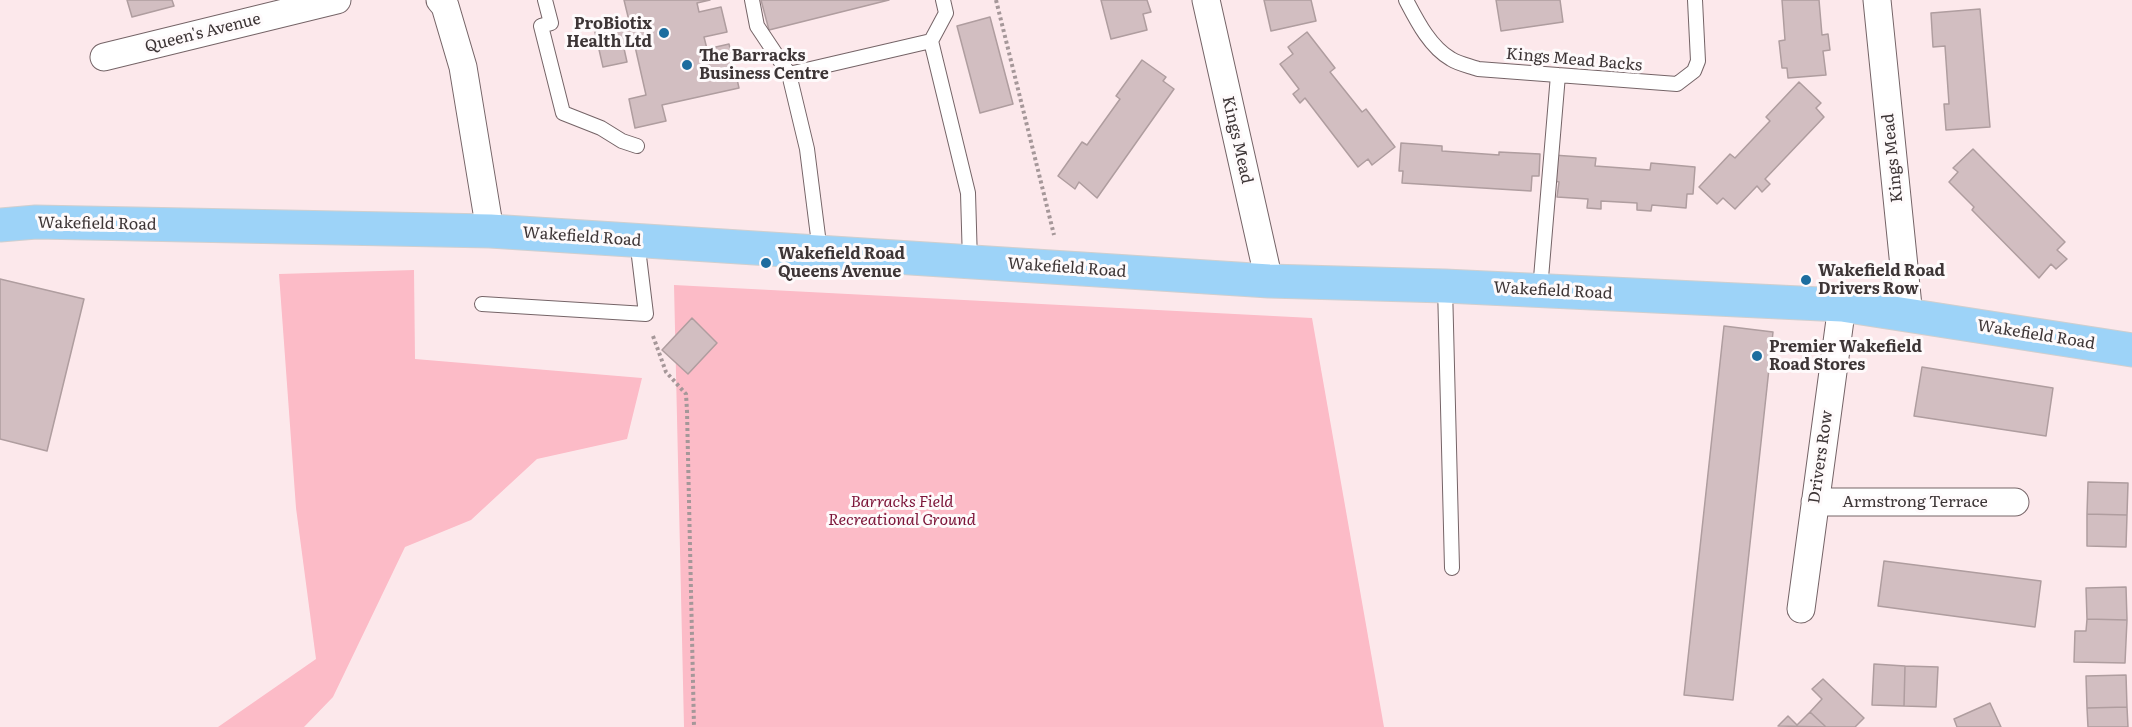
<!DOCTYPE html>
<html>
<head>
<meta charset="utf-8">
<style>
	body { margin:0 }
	canvas { display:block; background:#fce8eb }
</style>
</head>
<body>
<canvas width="2132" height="727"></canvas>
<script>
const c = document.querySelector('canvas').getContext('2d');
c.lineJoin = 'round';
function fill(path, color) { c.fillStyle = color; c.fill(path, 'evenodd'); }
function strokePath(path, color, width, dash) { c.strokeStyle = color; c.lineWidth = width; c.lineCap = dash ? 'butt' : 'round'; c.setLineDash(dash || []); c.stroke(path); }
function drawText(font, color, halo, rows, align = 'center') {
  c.font = font + ' Literata,serif'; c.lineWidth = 6; c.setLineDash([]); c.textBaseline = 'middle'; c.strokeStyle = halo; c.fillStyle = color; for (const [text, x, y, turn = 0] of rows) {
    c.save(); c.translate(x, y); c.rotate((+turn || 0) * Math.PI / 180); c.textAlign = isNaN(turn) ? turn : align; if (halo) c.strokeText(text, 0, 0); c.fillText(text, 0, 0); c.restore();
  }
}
fill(new Path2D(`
	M414 270 415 359 642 378 627 439 537 459 471 520 405 547 333 697 304 727H218L316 659 296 508 279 274Z
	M674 285 1312 318 1384 727H684Z`), '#fcbbc7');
const building = new Path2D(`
	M127 0H172L174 6 132 17Z
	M624 0H710L697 3 699 12 721 7 727 32 704 37 707 49 729 44 739 88 662 105 666 121 635 128 629 99 646 95 634 42 623 44 627 62 603 67 595 32 619 27 620 31 631 29Z
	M761 0H889L769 30Z
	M1101 0H1147L1151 12 1143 14 1147 30 1111 39Z
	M1264 0H1311L1316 21 1271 31Z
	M1496 0H1560L1563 22 1501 31Z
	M1782 0H1819L1822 35 1828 34 1830 50 1823 51 1826 75 1788 78 1787 68H1782L1779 41 1785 40Z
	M1980 9 1990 127 1946 130 1944 104H1949L1945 46 1933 47 1931 13Z
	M990 17 1013 104 980 113 957 26Z
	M1307 32 1335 68 1330 72 1362 112 1366 109 1395 147 1372 165 1368 159 1358 167 1305 98 1300 103 1293 94 1299 89 1280 64 1293 54 1288 47Z
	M1142 60 1166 77 1163 81 1174 89 1097 198 1079 182 1075 189 1058 176 1082 142 1087 145 1120 99 1116 96Z
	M1799 82 1821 103 1816 108 1824 117 1765 179 1770 184 1762 192 1757 186 1735 209 1723 198 1717 204 1699 187 1730 154 1735 158 1770 121 1766 117Z
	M1401 143 1442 146V151L1499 155V152L1540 154 1539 176H1532L1531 191 1402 183 1403 171H1399Z
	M1973 149 2065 242 2057 250 2067 259 2056 269 2051 264 2039 278 1972 210 1974 207 1949 182 1958 172 1953 168Z
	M1553 155 1596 158 1595 166 1650 170 1651 163 1695 167 1693 194H1687L1686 208 1652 205 1651 211 1637 210V203L1601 201V209L1587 208 1588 199 1557 197 1559 182 1551 180Z
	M0 279 84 299 47 451 0 439Z
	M692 318 717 343 688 374 662 350Z
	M1724 326 1773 332 1733 700 1684 695Z
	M1922 367 2053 388 2046 436 1914 416Z
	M2088 482 2128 483 2127 515 2087 514Z
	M2087 514 2127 515 2126 547 2087 546Z
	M1884 561 2041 581 2035 627 1878 606Z
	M2126 587 2127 620 2087 619 2086 588Z
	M2087 619 2127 620 2125 663 2074 662 2075 631H2086Z
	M1874 664 1905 666 1904 706 1872 705Z
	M1905 666 1938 667 1936 707 1904 706Z
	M2126 675 2127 707 2087 708 2086 676Z
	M1823 679 1864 718 1855 727H1826L1810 712 1822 699 1812 689Z
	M1990 703 2001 727H1957L1954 719Z
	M2127 707 2128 727H2088L2087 708Z
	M1810 712 1826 727 1778 726 1788 716 1797 725Z`);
fill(building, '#d2bec1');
strokePath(building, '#af9d9f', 1.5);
const lane = new Path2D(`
	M545 0 551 23 541 26 563 113 601 128 622 141 637 146
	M752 0 757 26 789 74
	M1406 0C1417 21 1430 47 1451 59 1459 64 1470 66 1478 69L1677 84 1694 71 1698 61 1695 0
	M931 41 946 13 943 0
	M820 252 807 149 789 74 931 41 968 193 970 262
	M1445 286 1452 568
	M1540 290 1558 75
	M482 304 646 314 637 240`);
const street = new Path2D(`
	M440 0 445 6 463 67 490 231
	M1206 0 1269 281
	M1877 0 1909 316
	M104 57 337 0
	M1815 502H2015
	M1801 609 1842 305`);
const primary = new Path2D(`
	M0 225 36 222 490 231 1269 281 1445 286 1842 305 2132 350`);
strokePath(lane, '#756467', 16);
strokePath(street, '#756467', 29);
strokePath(primary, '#d0cfcf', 35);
strokePath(new Path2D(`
	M996 0 1054 235
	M653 336 666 372 686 394 687 411 694 727`), '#a59799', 4, [3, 3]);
strokePath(lane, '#fff', 14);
strokePath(street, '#fff', 27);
strokePath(primary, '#9dd3f8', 33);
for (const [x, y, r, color] of [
	[664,33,6,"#1c6d9f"],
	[687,65,6,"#1c6d9f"],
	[766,263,6,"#1c6d9f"],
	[1806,280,6,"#1c6d9f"],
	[1757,356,6,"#1c6d9f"]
]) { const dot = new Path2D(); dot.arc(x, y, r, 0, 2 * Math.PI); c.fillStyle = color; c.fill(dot); strokePath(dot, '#fefafb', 2); }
drawText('bold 16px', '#3d3536', '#fefafb', [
	["ProBiotix",652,24,"right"],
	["Health Ltd",652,42,"right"],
	["The Barracks",699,56],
	["Business Centre",699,74],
	["Wakefield Road",778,254],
	["Queens Avenue",778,272],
	["Wakefield Road",1818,271],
	["Drivers Row",1818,289],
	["Premier Wakefield",1769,347],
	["Road Stores",1769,365]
], 'left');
drawText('16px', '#3d3536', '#fefafb', [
	["Queen's Avenue",203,33,-14],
	["Kings Mead Backs",1574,60,5],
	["Kings Mead",1237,140,77],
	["Kings Mead",1893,158,-96],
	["Wakefield Road",97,224,1],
	["Wakefield Road",582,237,4],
	["Wakefield Road",1067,268,4],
	["Wakefield Road",1553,291,3],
	["Wakefield Road",2036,335,9],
	["Drivers Row",1821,457,-82],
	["Armstrong Terrace",1915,502]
]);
drawText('italic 16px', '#7c1438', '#fefafb', [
	["Barracks Field",902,502],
	["Recreational Ground",902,520]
]);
</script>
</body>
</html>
